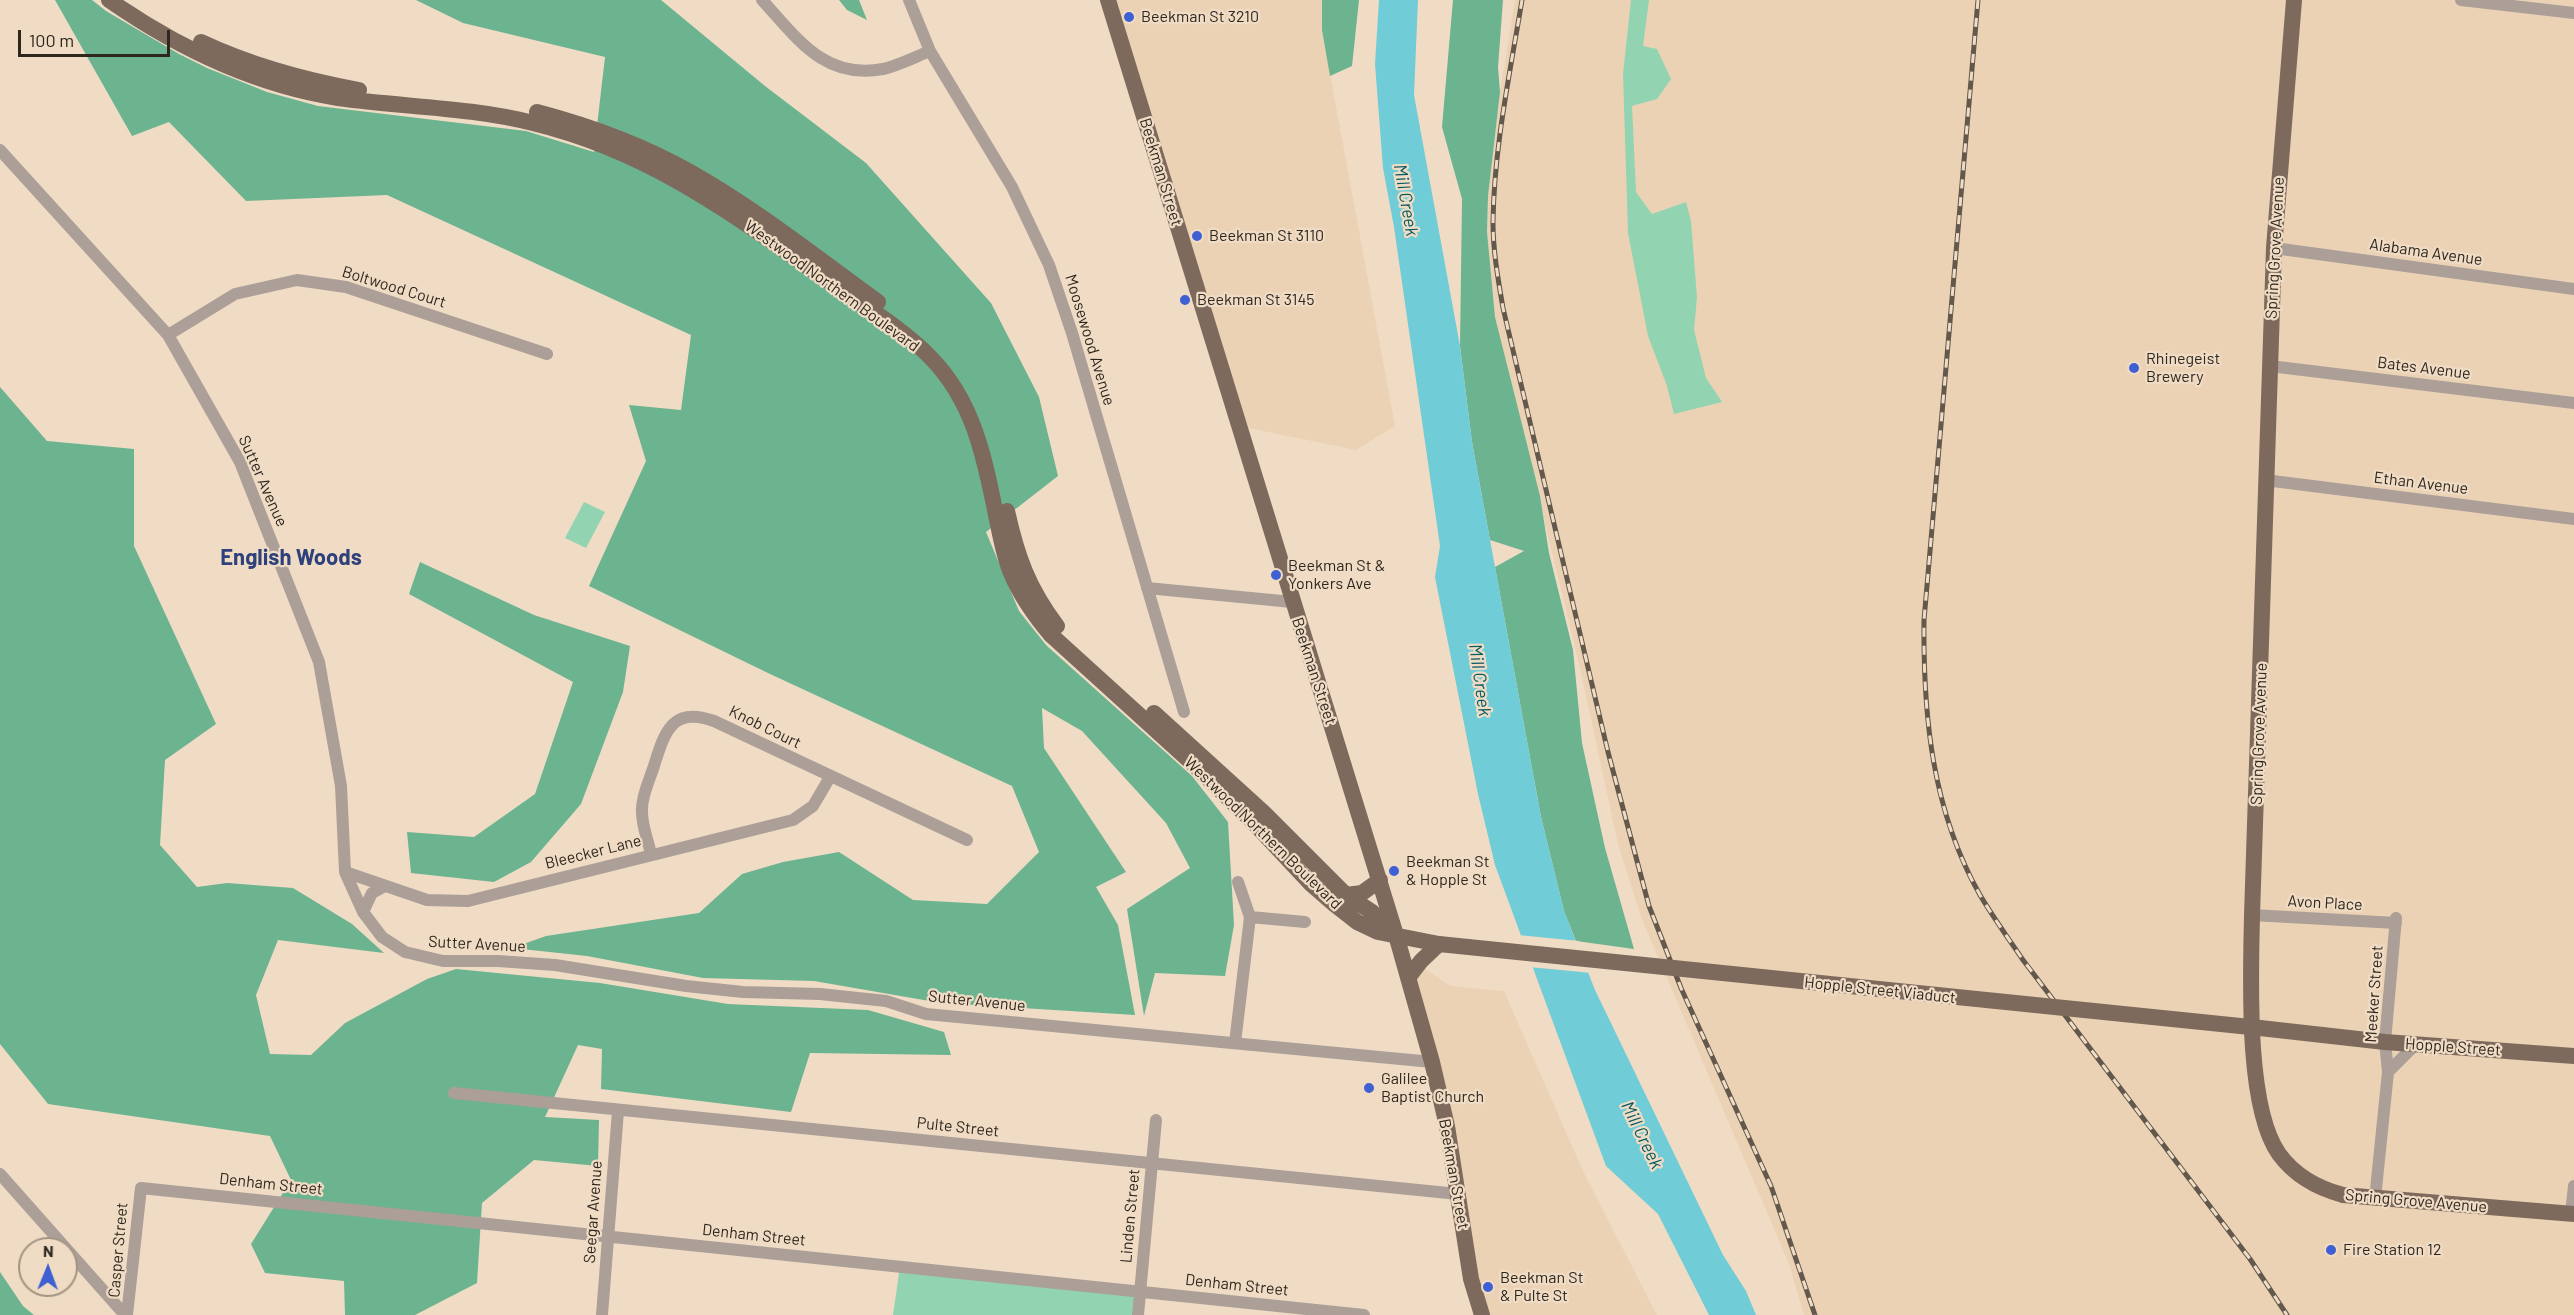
<!DOCTYPE html>
<html>
<head>
<meta charset="utf-8">
<style>
	body { margin:0 }
	#map { position:relative; width:2574px; height:1315px; overflow:hidden; background:#f0dcc5; font-family:Barlow,sans-serif }
	canvas { display:block }
	.north { position:absolute; left:18px; top:1237px; width:60px; height:60px; box-sizing:border-box; background:#f0dcc5; border:2px solid #a29482; border-radius:50%; rotate:1deg; font-size:16px; font-weight:700; line-height:24px; text-align:center; color:#2e271e }
	.north::after { content:''; display:block; margin:auto; width:21px; height:27px; background:#3e60d2; clip-path:polygon(50% 0,100% 100%,50% 72%,0 100%) }
	.scale { position:absolute; left:18px; top:30px; width:152px; height:27px; box-sizing:border-box; border:3px solid #2e271e; border-top:0; padding-left:8px; font-size:18px; line-height:21px; white-space:nowrap; color:#2e271e; -webkit-text-stroke:4px #f0dcc5; paint-order:stroke }
</style>
</head>
<body>
<div id="map">
<canvas width="2574" height="1315"></canvas>
<div class="north">N</div>
<div class="scale">100 m</div>
</div>
<script>
const c = document.querySelector('canvas').getContext('2d');
c.lineJoin = 'round';
function fill(path, color) { c.fillStyle = color; c.fill(path, 'evenodd'); }
function strokePath(path, color, width, dash) { c.strokeStyle = color; c.lineWidth = width; c.lineCap = dash ? 'butt' : 'round'; c.setLineDash(dash || []); c.stroke(path); }
function drawText(font, color, halo, rows, align = 'center') {
  c.font = font + ' Barlow,sans-serif'; c.lineWidth = 4.5; c.setLineDash([]); c.textBaseline = 'middle'; c.strokeStyle = halo; c.fillStyle = color; for (const [text, x, y, turn = 0] of rows) {
    c.save(); c.translate(x, y); c.rotate((+turn || 0) * Math.PI / 180); c.textAlign = isNaN(turn) ? turn : align; if (halo) c.strokeText(text, 0, 0); c.fillText(text, 0, 0); c.restore();
  }
}
fill(new Path2D(`
	M1108 0H1322V30L1395 426 1356 450 1238 426Z
	M1515 0H2574V1315H1804L1789 1264 1641 917 1618 844 1579 664 1495 317 1487 232 1488 196 1500 92Z
	M1400 951 1450 986 1504 991 1584 1173 1657 1315H1482L1458 1194Z`), '#ebd2b5');
fill(new Path2D(`
	M1631 0H1649L1643 46 1657 49 1671 79 1657 99 1632 106 1636 192 1652 214 1686 202 1691 221 1697 297 1694 330 1706 378 1722 402 1674 414 1667 386 1648 336 1628 233 1623 74Z
	M584 502 605 512 586 548 565 538Z
	M900 1266 1140 1292 1138 1315H893Z`), '#92d4b2');
fill(new Path2D(`
	M55 0H92L106 11 179 54 207 68 267 92 318 106 526 131 594 152 605 57 463 23 416 0H661L765 86 866 163 991 303 1039 397 1058 476 986 532 1019 611 1046 645 1192 776 1228 822 1234 925 1225 976 1155 973 1144 1016 1127 909 1190 868 1166 823 1082 731 1042 708 1044 748 1126 872 1096 887 1118 925 1135 1015 941 1003 814 981 703 978 587 956 512 948 546 936 699 913 742 874 783 862 839 852 913 900 987 904 1039 852 1012 786 770 674 589 586 646 461 629 405 681 410 691 335 387 195 246 201 169 122 132 136Z
	M839 0H859L867 20 847 10Z
	M1322 0H1359L1352 66 1330 76 1322 30Z
	M1453 0H1503L1498 67 1500 92 1488 196 1487 232 1495 317 1540 496 1549 553 1573 650 1582 743 1605 848 1634 949 1576 941 1564 911 1541 817 1495 567 1524 551 1490 540 1472 442 1460 346 1462 199 1442 127Z
	M0 387 47 441 134 449V546L216 724 165 760 160 845 197 887 227 883 293 888 352 924 384 953 278 940 256 995 270 1054 311 1055 345 1023 427 979 456 969 600 983 728 1004 868 1010 944 1032 951 1055 810 1053 791 1112 601 1089 602 1049 578 1045 545 1117 599 1120 598 1166 534 1160 482 1203 477 1283 415 1315H345L344 1281 265 1273 251 1244 291 1180 270 1136 48 1104 0 1044Z
	M420 562 534 615 630 646 623 692 581 804 531 862 494 882 411 873 407 832 474 837 535 794 573 682 409 594Z
	M0 1272 23 1306 34 1315H0Z`), '#6cb390');
fill(new Path2D(`
	M1379 0H1418L1414 95 1460 346 1472 442 1541 817 1564 911 1595 990 1723 1255 1746 1291 1756 1315H1709L1658 1214 1606 1166 1495 865 1478 794 1435 577 1440 546 1394 227 1383 168 1375 64Z`), '#70ccd7');
fill(new Path2D(`
	M1518 935 1579 941 1592 973 1529 967Z`), '#f0dcc5');
strokePath(new Path2D(`
	M762 0C797 38 824 80 883 69 898 66 915 57 930 51
	M909 0 930 51 1012 187 1049 265 1072 333 1184 712
	M2461 0 2574 13
	M0 150 168 335 240 462 319 662 341 786 345 872 363 912 382 937 405 952 443 961H498L555 965 686 986 743 992 820 994 886 1001 926 1014 1432 1062
	M2274 248 2574 289
	M168 335 235 294 297 280 346 287 547 354
	M2270 366 2574 403
	M2265 480 2574 519
	M1147 588 1292 602
	M651 854C648 840 641 824 642 809 642 795 649 781 653 769 664 735 670 705 714 721L967 840
	M345 872 427 900 468 901 793 820 813 806 830 777
	M363 912 372 893 385 886
	M2252 915 2396 923
	M1250 917 1305 922
	M1235 1043 1250 917 1238 882
	M2388 1072 2416 1044
	M454 1093 1458 1194
	M0 1174 125 1315
	M2375 1199 2388 1072 2385 1042 2396 918
	M2571 1214 2574 1186
	M127 1315 141 1188 1364 1315
	M602 1315 618 1111
	M1138 1315 1156 1120`), '#ab9f98', 12);
strokePath(new Path2D(`
	M109 0C178 48 255 85 338 98 402 107 470 107 533 123 648 151 728 211 823 277 859 303 900 326 931 358 975 403 985 461 997 520 1001 538 1004 557 1011 573 1021 597 1034 615 1051 635L1191 762 1254 823 1311 884 1334 904 1357 922 1378 932 1439 944
	M1108 0 1396 935 1432 1062 1447 1126 1471 1279 1482 1315
	M2294 0 2274 248 2252 915C2251 974 2245 1106 2279 1154 2295 1176 2317 1188 2343 1195L2574 1214
	M201 42C252 66 304 80 359 90
	M537 112C590 126 642 145 690 172 756 209 817 258 878 302
	M1007 511C1017 556 1028 588 1057 626
	M1154 713 1264 813 1346 895 1372 912 1395 934
	M1346 895 1362 893 1380 880
	M1408 978 1421 961 1439 944
	M2260 1028 2385 1042 2574 1056`), '#7e6a5d', 16);
const rail = new Path2D(`
	M1522 0C1510 73 1494 147 1493 222 1493 251 1498 279 1503 308L1608 752 1649 906 1681 988 1771 1186 1815 1315
	M1978 0 1924 620C1923 716 1932 810 1980 895 1993 917 2008 938 2023 960L2250 1259 2287 1315`);
strokePath(rail, '#62584b', 5);
strokePath(rail, '#f0dcc5', 3, [9]);
strokePath(new Path2D(`
	M1439 944 2260 1028`), '#7e6a5d', 16);
for (const [x, y, r, color] of [
	[1129,17,6,"#3e60d2"],
	[1197,236,6,"#3e60d2"],
	[1185,300,6,"#3e60d2"],
	[2134,368,6,"#3e60d2"],
	[1276,575,6,"#3e60d2"],
	[1394,871,6,"#3e60d2"],
	[1369,1088,6,"#3e60d2"],
	[2331,1250,6,"#3e60d2"],
	[1488,1287,6,"#3e60d2"]
]) { const dot = new Path2D(); dot.arc(x, y, r, 0, 2 * Math.PI); c.fillStyle = color; c.fill(dot); strokePath(dot, '#f0dcc5', 2); }
drawText('16px', '#2e271e', '#f0dcc5', [
	["Beekman St 3210",1141,17],
	["Beekman St 3110",1209,236],
	["Beekman St 3145",1197,300],
	["Rhinegeist",2146,359],
	["Brewery",2146,377],
	["Beekman St &",1288,566],
	["Yonkers Ave",1288,584],
	["Beekman St",1406,862],
	["& Hopple St",1406,880],
	["Galilee",1381,1079],
	["Baptist Church",1381,1097],
	["Fire Station 12",2343,1250],
	["Beekman St",1500,1278],
	["& Pulte St",1500,1296]
], 'left');
drawText('16px', '#2e271e', '#f0dcc5', [
	["Beekman Street",1161,172,73],
	["Spring Grove Avenue",2275,248,-87],
	["Alabama Avenue",2426,252,8],
	["Westwood Northern Boulevard",832,286,36],
	["Boltwood Court",394,287,17],
	["Moosewood Avenue",1090,340,73],
	["Bates Avenue",2424,368,7],
	["Sutter Avenue",263,481,66],
	["Ethan Avenue",2421,483,7],
	["Beekman Street",1314,671,72],
	["Knob Court",765,727,26],
	["Spring Grove Avenue",2259,734,-88],
	["Westwood Northern Boulevard",1263,833,44],
	["Bleecker Lane",593,852,-14],
	["Avon Place",2325,903,3],
	["Sutter Avenue",477,944,3],
	["Hopple Street Viaduct",1880,990,6],
	["Meeker Street",2374,994,-86],
	["Sutter Avenue",977,1001,6],
	["Hopple Street",2453,1047,4],
	["Pulte Street",958,1127,6],
	["Beekman Street",1454,1174,80],
	["Denham Street",271,1184,6],
	["Spring Grove Avenue",2416,1201,5],
	["Seegar Avenue",593,1212,-86],
	["Linden Street",1130,1216,-85],
	["Denham Street",754,1235,6],
	["Casper Street",118,1250,-85],
	["Denham Street",1237,1285,6]
]);
drawText('italic 18px', '#075b63', '#f0dcc5', [
	["Mill Creek",1406,200,80],
	["Mill Creek",1480,680,82],
	["Mill Creek",1642,1135,64]
]);
drawText('bold 22px', '#2e417b', '#f0dcc5', [
	["English Woods",291,558]
]);
</script>
</body>
</html>
